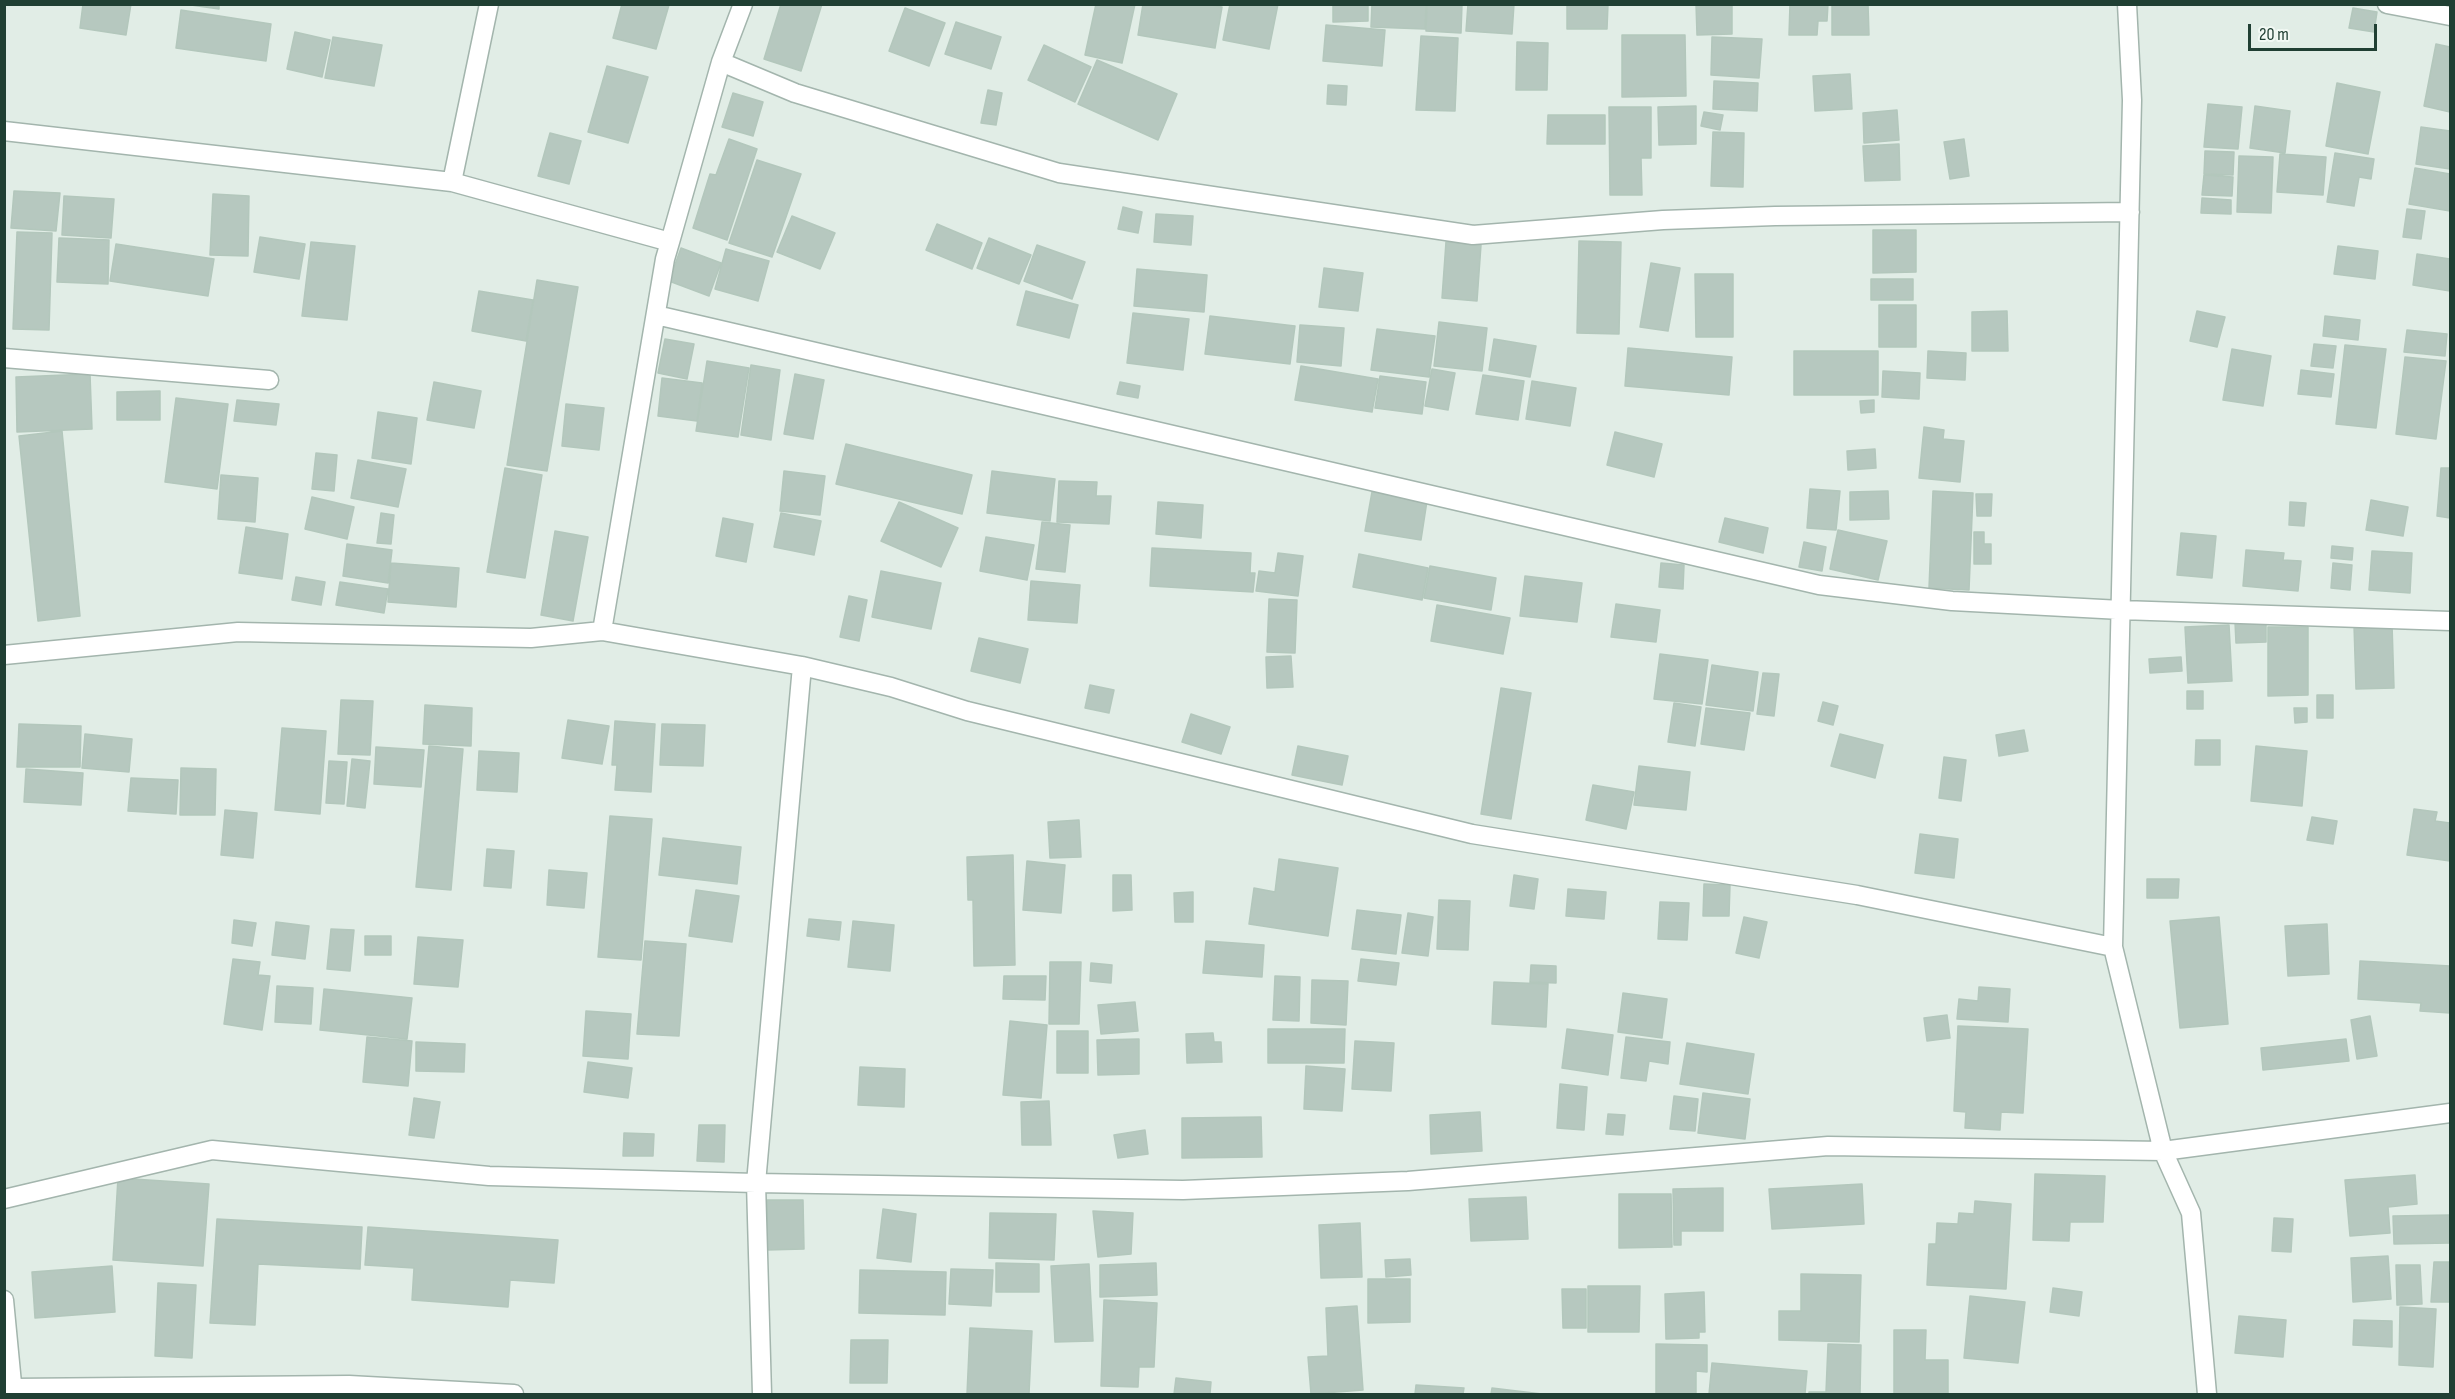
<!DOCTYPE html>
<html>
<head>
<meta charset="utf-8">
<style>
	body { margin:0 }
	#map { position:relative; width:2455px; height:1399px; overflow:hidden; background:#e1ede6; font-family:"Sofia Sans Condensed",sans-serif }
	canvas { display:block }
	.frame { position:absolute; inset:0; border:6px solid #203f33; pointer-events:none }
	.scale { position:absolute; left:2248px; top:24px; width:129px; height:27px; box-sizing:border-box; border:3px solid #203f33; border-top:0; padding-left:8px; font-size:18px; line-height:21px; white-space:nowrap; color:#203f33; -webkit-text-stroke:4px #f2f9f4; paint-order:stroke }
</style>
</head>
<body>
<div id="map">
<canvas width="2455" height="1399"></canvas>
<div class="frame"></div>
<div class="scale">20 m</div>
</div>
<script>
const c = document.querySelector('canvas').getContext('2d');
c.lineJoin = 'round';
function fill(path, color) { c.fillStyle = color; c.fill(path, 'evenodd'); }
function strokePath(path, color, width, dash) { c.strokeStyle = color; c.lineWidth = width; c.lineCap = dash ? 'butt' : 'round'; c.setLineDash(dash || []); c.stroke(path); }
const building = new Path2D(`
	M83 4H131L126 35 80 28Z
	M184 4H219V9Z
	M622 4 669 5 656 49 613 38Z
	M781 4H822L801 71 764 59Z
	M1096 4H1135L1122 63 1085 55Z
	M1143 4H1206L1222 7 1215 48 1138 35Z
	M1230 4H1278L1269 49 1223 40Z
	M1333 4H1368V21L1333 22Z
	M1372 4H1426L1425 29 1371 27Z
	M1427 4H1462L1461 33 1426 31Z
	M1468 4H1514L1512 34 1466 31Z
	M1567 4H1608L1607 29H1567Z
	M1696 4H1732V34L1697 35Z
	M1790 4H1828L1827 21H1818L1817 35H1789Z
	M1832 4H1868L1869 35H1832Z
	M905 8 945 23 929 66 889 51Z
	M2353 8 2377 12 2374 32 2349 28Z
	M181 10 271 24 266 61 176 48Z
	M956 22 1001 37 991 69 945 54Z
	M1326 25 1385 30 1382 66 1323 61Z
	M295 32 330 40 322 77 287 69Z
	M1622 35H1685L1686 96 1622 97Z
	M1421 36 1458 38 1455 111 1416 110Z
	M333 37 382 45 374 86 325 78Z
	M1712 37 1762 39 1759 78 1711 75Z
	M1517 42 1548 43 1547 90H1516Z
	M2436 44 2450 47V112L2424 106Z
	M1044 45 1091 67 1075 102 1028 80Z
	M1097 60 1177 94 1158 140 1078 104Z
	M607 66 648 77 628 143 588 132Z
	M1850 74 1852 109 1815 111 1813 76Z
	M1714 81 1758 83 1757 111 1713 109Z
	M2337 83 2380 92 2368 154 2326 146Z
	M1328 85 1347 86 1346 105 1327 104Z
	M988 90 1002 93 996 125 981 123Z
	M733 93 763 102 753 136 722 127Z
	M2208 104 2242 107 2238 149 2204 147Z
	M1696 106V144L1659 145 1658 107Z
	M2255 106 2290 111 2285 153 2250 148Z
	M1609 107H1651V158H1641L1642 195H1610Z
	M1897 110 1899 140 1864 143 1863 113Z
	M1704 112 1723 115 1720 130 1701 126Z
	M1548 115H1605V144H1547Z
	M2421 127 2450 131V169L2416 164Z
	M1713 132 1744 133 1743 187 1711 186Z
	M550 133 581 141 569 184 538 176Z
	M729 139 757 149 727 240 693 228 710 174 716 175Z
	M1964 139 1969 176 1950 179 1944 142Z
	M1899 144 1900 180 1865 181 1863 146Z
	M2205 151 2234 152 2233 175 2204 174Z
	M2335 153 2374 159 2371 179 2359 177 2354 206 2327 202Z
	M2280 154 2326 157 2323 195 2277 192Z
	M2239 156 2273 157 2271 213 2237 212Z
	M757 160 801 174 772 257 729 243Z
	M2415 168 2450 174V211L2409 204Z
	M2204 175 2233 177 2232 196 2202 195Z
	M14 191 60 193 56 231 11 228Z
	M213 194 249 196 248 256 210 255Z
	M64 196 114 199 111 238 62 235Z
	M2202 198 2231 200V214L2201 213Z
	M1123 207 1142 212 1138 233 1118 229Z
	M2407 209 2425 211 2421 239 2403 237Z
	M1156 214 1193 216 1191 245 1154 242Z
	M792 216 835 233 820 269 777 252Z
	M937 224 982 243 972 269 926 250Z
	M1873 230H1916V272L1873 273Z
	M17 232 52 233 49 330 13 329Z
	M260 237 305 244 299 279 254 272Z
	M59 238 109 240 108 284 57 282Z
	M989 238 1031 255 1019 284 977 268Z
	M1579 241 1621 242 1619 334 1577 333Z
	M311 242 355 246 347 320 302 316Z
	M1446 242 1481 245 1477 301 1442 298Z
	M116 244 214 259 208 296 110 281Z
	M1037 245 1085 262 1072 299 1024 281Z
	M2338 246 2378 251 2375 279 2334 274Z
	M681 248 721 263 709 296 669 281Z
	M726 249 769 261 758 301 715 289Z
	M2417 254 2450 259V291L2413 285Z
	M1651 263 1680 268 1668 331 1640 327Z
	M1324 268 1363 273 1358 311 1319 307Z
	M1137 269 1207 275 1204 312 1134 306Z
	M1695 274H1733V337H1696Z
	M1871 279H1913V300H1871Z
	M537 280 578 287 547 471 507 465Z
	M479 291 533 300 526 341 472 331Z
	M1026 291 1078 305 1069 338 1017 325Z
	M1879 305H1916V347H1879Z
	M2007 311 2008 351H1972V312Z
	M2197 311 2225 317 2217 347 2190 341Z
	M1133 313 1189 319 1183 370 1127 363Z
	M1210 316 1295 326 1290 364 1205 354Z
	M2325 316 2360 320 2358 340 2323 336Z
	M1439 322 1487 328 1482 371 1434 366Z
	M1300 325 1344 328 1341 366 1297 362Z
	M1377 329 1435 336 1429 377 1371 370Z
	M2407 330 2447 334 2445 356 2404 352Z
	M665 339 694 344 687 379 658 373Z
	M1494 339 1536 346 1530 377 1489 370Z
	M2314 344 2336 346 2333 368 2311 366Z
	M2345 345 2386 349 2376 428 2336 424Z
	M1628 348 1732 357 1729 395 1625 386Z
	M2232 349 2271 356 2263 406 2223 400Z
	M1794 351H1878V395H1794Z
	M1928 351 1966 353 1965 380 1927 378Z
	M2405 357 2446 361 2436 439 2396 434Z
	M707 361 749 368 738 437 696 431Z
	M751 365 780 370 771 440 741 435Z
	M1301 366 1378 379 1372 412 1295 400Z
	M1432 369 1455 373 1448 410 1425 406Z
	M2301 370 2334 374 2331 397 2298 394Z
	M1883 371 1920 373 1919 399 1882 397Z
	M90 374 92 429 17 432 16 377Z
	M795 374 824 380 813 439 784 434Z
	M1483 375 1524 381 1518 420 1476 414Z
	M1380 376 1426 382 1422 414 1375 408Z
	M662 378 702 383 697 421 658 416Z
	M1532 381 1576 388 1570 426 1526 419Z
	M434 382 481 391 474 428 427 420Z
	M1120 382 1140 386 1138 398 1117 394Z
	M160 391V420H117V392Z
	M176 398 228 404 217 489 165 482Z
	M237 400 279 404 276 425 234 421Z
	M1874 400V412L1861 413 1860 401Z
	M566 404 604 408 599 450 562 446Z
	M378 412 417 418 411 464 372 458Z
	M1924 427 1944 430 1943 439 1964 441 1960 482 1919 478Z
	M62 431 80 616 38 621 19 436Z
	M1615 432 1662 444 1654 477 1607 465Z
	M846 444 972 475 962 514 836 484Z
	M1875 449 1876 468 1848 470 1847 451Z
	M316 453 337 455 334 491 312 489Z
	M358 460 406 469 398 507 351 498Z
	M505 468 542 475 525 578 487 572Z
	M2441 468H2450V518L2437 516Z
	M784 471 825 476 820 515 780 511Z
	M992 471 1055 479 1050 521 987 513Z
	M221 475 258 478 255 522 218 519Z
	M1059 481 1097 482 1096 496H1111L1109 524 1057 522Z
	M1810 489 1840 491 1836 530 1807 528Z
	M1888 491 1889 519 1850 520V492Z
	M1933 491 1973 493 1969 590 1929 588Z
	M1372 492 1427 501 1421 540 1365 531Z
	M1976 494H1992L1991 516H1977Z
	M312 497 354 507 347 539 305 529Z
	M2371 500 2408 507 2403 536 2366 530Z
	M899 502 958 528 941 567 881 541Z
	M1158 502 1203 505 1201 538 1156 534Z
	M2290 502 2306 503 2304 526 2289 525Z
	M381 513 394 515 391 544 377 543Z
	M781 513 821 521 814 555 774 547Z
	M723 518 753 524 746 562 716 556Z
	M1725 518 1768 528 1763 553 1719 542Z
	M1042 522 1070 525 1065 572 1036 569Z
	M246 527 288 534 282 579 239 573Z
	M1838 530 1887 541 1878 580 1830 569Z
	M555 531 588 537 573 621 541 615Z
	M1974 532H1984V544H1991V564H1974Z
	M2181 533 2216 536 2212 578 2177 575Z
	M986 537 1034 545 1027 580 980 571Z
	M1804 542 1826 547 1822 571 1799 567Z
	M347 544 392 550 388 583 343 576Z
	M2332 546 2353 548 2352 560 2331 558Z
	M1152 548 1251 553 1250 573H1255L1253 592 1150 586Z
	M2246 550 2284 553 2283 560 2301 561 2298 591 2243 586Z
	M2372 551 2412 553 2410 593 2369 590Z
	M1278 553 1303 556 1298 596 1256 591 1259 571 1275 573Z
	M1359 554 1428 568 1422 600 1353 587Z
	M391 563 459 568 456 607 388 602Z
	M1661 563 1684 565 1683 589 1659 587Z
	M2333 563 2352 565 2350 590 2331 588Z
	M1430 566 1496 578 1491 610 1424 598Z
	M881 571 941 583 931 629 872 617Z
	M1525 576 1582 583 1577 622 1520 616Z
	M296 577 325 582 321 605 292 600Z
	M1031 581 1080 585 1077 623 1028 620Z
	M340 582 388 589 384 613 336 605Z
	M849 596 867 600 859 641 840 637Z
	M1269 599 1297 600 1295 653 1267 652Z
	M1616 604 1660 610 1656 642 1611 637Z
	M1437 605 1510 618 1503 654 1431 641Z
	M2266 621V642L2236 643 2235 622Z
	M2392 624 2394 688 2356 689 2354 625Z
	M2229 625 2232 681 2188 683 2185 627Z
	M2268 627H2308V695L2268 696Z
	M979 638 1028 649 1020 683 971 671Z
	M1660 654 1708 660 1702 704 1654 699Z
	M1291 656 1293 687 1267 688 1266 657Z
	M2181 657 2182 671 2150 673 2149 659Z
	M1712 665 1758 672 1753 711 1706 705Z
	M1763 673 1779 674 1774 716 1757 714Z
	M1090 685 1114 690 1109 713 1085 708Z
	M1501 688 1531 693 1511 819 1481 814Z
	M2187 691H2203V709H2187Z
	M2317 695H2333V718H2317Z
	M341 700 373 701 370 755 338 754Z
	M1823 702 1838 706 1833 725 1818 721Z
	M1674 703 1701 707 1695 746 1668 742Z
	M425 705 472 708 471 746 423 744Z
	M1706 708 1750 713 1744 750 1701 744Z
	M2294 708H2307V722L2295 723Z
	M1191 714 1230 727 1221 754 1182 742Z
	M568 720 609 726 602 764 562 758Z
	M615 721 655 724 651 792 615 790 617 765H612Z
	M19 724 81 726 80 767H17Z
	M662 724 705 725 703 766 660 765Z
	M282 728 326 731 320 814 275 810Z
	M2024 730 2028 751 1999 756 1996 735Z
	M85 734 132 739 129 772 82 768Z
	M1840 734 1883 745 1875 778 1831 766Z
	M2196 740H2220V765H2195Z
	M429 746 463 749 451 890 416 887Z
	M1298 746 1348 756 1342 785 1292 775Z
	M2256 746 2307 751 2302 806 2251 801Z
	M376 747 424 750 421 787 374 784Z
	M479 751 519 753 517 792 477 790Z
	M1944 757 1966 760 1961 801 1939 798Z
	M352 759 370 761 365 808 347 806Z
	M329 761 347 762 344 804 326 803Z
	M1639 766 1690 772 1686 810 1634 805Z
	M181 768 216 769 215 815H180Z
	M26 769 83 773 81 805 24 802Z
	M131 778 178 780 176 814 128 811Z
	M1593 785 1634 792 1626 829 1586 820Z
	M2414 809 2437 812 2435 821 2450 823V861L2407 855Z
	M225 810 257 813 253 858 221 855Z
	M610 816 652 819 641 960 598 957Z
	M2312 817 2337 821 2333 844 2307 840Z
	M1079 820 1081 857 1050 858 1048 822Z
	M1920 834 1958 839 1954 878 1915 873Z
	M663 838 741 847 737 884 659 875Z
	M487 849 514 851 511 888 484 886Z
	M1013 855 1015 965 974 966 973 900H968L967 857Z
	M1279 859 1338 868 1328 936 1249 924 1254 888 1275 892Z
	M1027 861 1065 865 1061 913 1023 910Z
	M549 870 587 873 584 908 547 905Z
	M1113 875H1131L1132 910 1113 911Z
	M1514 875 1538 879 1534 909 1510 906Z
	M2147 879H2179L2178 898H2147Z
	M1704 884 1730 885 1729 916H1703Z
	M1568 889 1606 892 1604 919 1566 916Z
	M696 890 739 896 732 942 689 936Z
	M1193 892V922H1175L1174 893Z
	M1439 900 1470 901 1468 950 1437 949Z
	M1660 902 1689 903 1687 940 1658 939Z
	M1357 910 1401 915 1396 954 1352 949Z
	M1408 913 1433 917 1428 956 1402 953Z
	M1744 917 1767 922 1759 958 1736 953Z
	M2219 917 2228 1024 2180 1028 2170 921Z
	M809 919 841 922 839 940 807 936Z
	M234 920 256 923 252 946 232 943Z
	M853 921 894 925 890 971 848 967Z
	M276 922 309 926 305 959 272 955Z
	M2327 924 2329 974 2288 976 2285 926Z
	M331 929 354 930 350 971 327 969Z
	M365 936H391V955H365Z
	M418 937 463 940 458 987 414 984Z
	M645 941 686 944 679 1036 637 1034Z
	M1206 941 1264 945 1262 977 1203 973Z
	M233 959 260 962 258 975 270 976 262 1030 224 1024Z
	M1361 959 1399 963 1396 985 1358 981Z
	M2360 961 2450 966V1013L2420 1011 2421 1003 2358 999Z
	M1050 962H1081L1079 1024H1049Z
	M1091 963 1112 965 1111 983 1090 981Z
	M1531 965 1556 966V983L1530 982Z
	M1004 976H1046L1045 1000 1003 999Z
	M1275 976 1300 977 1299 1021 1273 1020Z
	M1312 980 1348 981 1346 1025 1311 1023Z
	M1494 982 1548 984 1546 1027 1492 1024Z
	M277 986 313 988 311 1024 275 1022Z
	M1979 987 2010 989 2008 1022 1957 1019 1959 999 1978 1001Z
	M324 989 412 998 407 1039 320 1030Z
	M1623 993 1667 999 1662 1038 1618 1032Z
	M1135 1002 1138 1031 1101 1034 1098 1005Z
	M586 1011 631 1014 628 1059 583 1056Z
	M1947 1015 1950 1038 1927 1041 1924 1018Z
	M2370 1016 2377 1056 2357 1059 2351 1020Z
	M1010 1021 1047 1025 1041 1098 1003 1095Z
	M1958 1026 2028 1029 2023 1113 2001 1112 2000 1130 1965 1128 1966 1112 1954 1111Z
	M1268 1029H1345L1344 1063H1268Z
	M1567 1029 1613 1035 1608 1075 1562 1068Z
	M1057 1031H1088V1073H1057Z
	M1213 1033 1214 1042H1221L1222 1062 1187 1063 1186 1034Z
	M367 1037 412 1041 408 1086 363 1082Z
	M1626 1037 1670 1042 1668 1064 1649 1061 1646 1081 1621 1078Z
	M1139 1039V1074L1098 1075 1097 1040Z
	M2346 1039 2349 1061 2263 1070 2261 1048Z
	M1355 1041 1394 1043 1391 1091 1352 1089Z
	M416 1042 465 1044 464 1072 416 1071Z
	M1687 1043 1754 1054 1748 1094 1680 1084Z
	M588 1062 632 1068 628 1098 584 1092Z
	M1306 1066 1345 1069 1342 1111 1304 1109Z
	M860 1067 905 1069 904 1107 858 1105Z
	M1560 1084 1587 1087 1584 1130 1557 1128Z
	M1703 1093 1750 1099 1745 1139 1698 1133Z
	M1674 1096 1698 1099 1695 1131 1670 1129Z
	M414 1098 440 1102 434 1138 409 1135Z
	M1049 1101 1051 1145H1022L1021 1102Z
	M1480 1112 1482 1151 1431 1154 1430 1115Z
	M1608 1114 1625 1115 1623 1135 1606 1134Z
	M1261 1117 1262 1157 1182 1158V1118Z
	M699 1125H725L724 1162 697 1161Z
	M1145 1130 1148 1154 1118 1158 1114 1135Z
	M624 1133 654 1134 653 1156H623Z
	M2035 1174 2105 1176 2103 1222H2070L2069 1241 2033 1240Z
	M2415 1175 2417 1204 2388 1207 2390 1233 2350 1236 2345 1180Z
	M118 1178 209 1184 203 1266 113 1260Z
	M1862 1184 1864 1224 1772 1229 1769 1189Z
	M1723 1188V1231H1681V1245H1674L1673 1189Z
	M1619 1194H1671L1672 1247 1619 1248Z
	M1526 1197 1528 1239 1471 1241 1469 1199Z
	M767 1200H803L804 1249 767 1250Z
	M1975 1201 2011 1204 2006 1289 1927 1285 1929 1244H1936L1937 1223 1958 1224 1959 1213 1974 1214Z
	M883 1209 916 1214 911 1262 877 1258Z
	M1093 1211 1133 1213 1131 1254 1098 1257Z
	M990 1213 1056 1214 1054 1260 989 1258Z
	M2450 1215V1243L2394 1244 2393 1216Z
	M2274 1218 2293 1219 2291 1252 2272 1251Z
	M217 1219 362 1227 360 1269 258 1264 255 1325 210 1323Z
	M1360 1223 1362 1277 1321 1278 1319 1225Z
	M368 1227 558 1240 554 1283 510 1280 508 1307 412 1300 414 1268 365 1265Z
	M2388 1256 2391 1299 2353 1302 2351 1258Z
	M1410 1259 1411 1275 1386 1277 1385 1260Z
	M2434 1262H2450V1302H2431Z
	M996 1263 1039 1264V1292H996Z
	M1156 1263 1157 1295 1100 1297V1265Z
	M1089 1264 1093 1341 1055 1342 1051 1266Z
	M2396 1265H2420L2422 1304 2397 1305Z
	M112 1266 115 1312 35 1318 32 1272Z
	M951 1269 993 1270 991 1306 949 1304Z
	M860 1270 946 1272 945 1315 859 1313Z
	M1801 1274 1861 1275 1859 1342 1779 1340V1311H1801Z
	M1368 1279H1410V1322L1368 1323Z
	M158 1283 196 1285 192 1358 155 1356Z
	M1588 1286H1640L1639 1332H1588Z
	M2053 1288 2082 1292 2079 1316 2050 1312Z
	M1562 1289H1586V1328H1563Z
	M1704 1292 1705 1332H1699V1338L1666 1339 1665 1294Z
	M1970 1296 2025 1302 2018 1363 1964 1358Z
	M1104 1300 1157 1303 1154 1367H1139L1138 1387 1101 1386Z
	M1357 1306 1363 1390 1311 1394 1308 1357 1328 1356 1326 1308Z
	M2400 1307 2436 1309 2433 1367 2399 1365Z
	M2239 1316 2286 1320 2283 1357 2235 1353Z
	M2354 1320 2392 1321V1347L2353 1345Z
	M970 1328 1032 1331 1029 1394H967Z
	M1894 1330H1926L1925 1360H1948V1394H1894Z
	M851 1340H888L887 1383H850Z
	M1656 1344 1707 1345V1372L1696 1371V1394H1656Z
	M1828 1344 1861 1345 1860 1394H1809V1392H1826Z
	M1712 1363 1807 1371 1805 1394H1709Z
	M1176 1378 1211 1382 1210 1394H1174Z
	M1416 1385 1464 1388 1463 1394H1415Z
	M1492 1388 1542 1394H1491Z`);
fill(building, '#b6c8bf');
strokePath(building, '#b3c7bc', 1.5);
const minor = new Path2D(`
	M489 4 452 182 670 242 721 62 743 4
	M2127 4 2132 100 2113 947 2163 1151 2191 1213 2207 1394
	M2387 4 2450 16
	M721 62 795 93 1059 173 1473 235 1663 220 1775 216 2130 212
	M4 131 452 182
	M656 315 1819 585 1952 601 2121 610 2450 621
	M4 358 269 380
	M602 631 665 259 670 242
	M4 655 238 632 531 638 602 631 802 666 891 687 967 711 1472 834 1857 895 2113 947
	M4 1199 212 1150 489 1176 756 1183 1183 1190 1408 1181 1828 1146 2163 1151 2450 1113
	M4 1300 13 1394
	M13 1388 349 1385 514 1394
	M762 1394 756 1183 802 666`);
strokePath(minor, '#a3b5ad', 21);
strokePath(minor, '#fff', 18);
</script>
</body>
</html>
